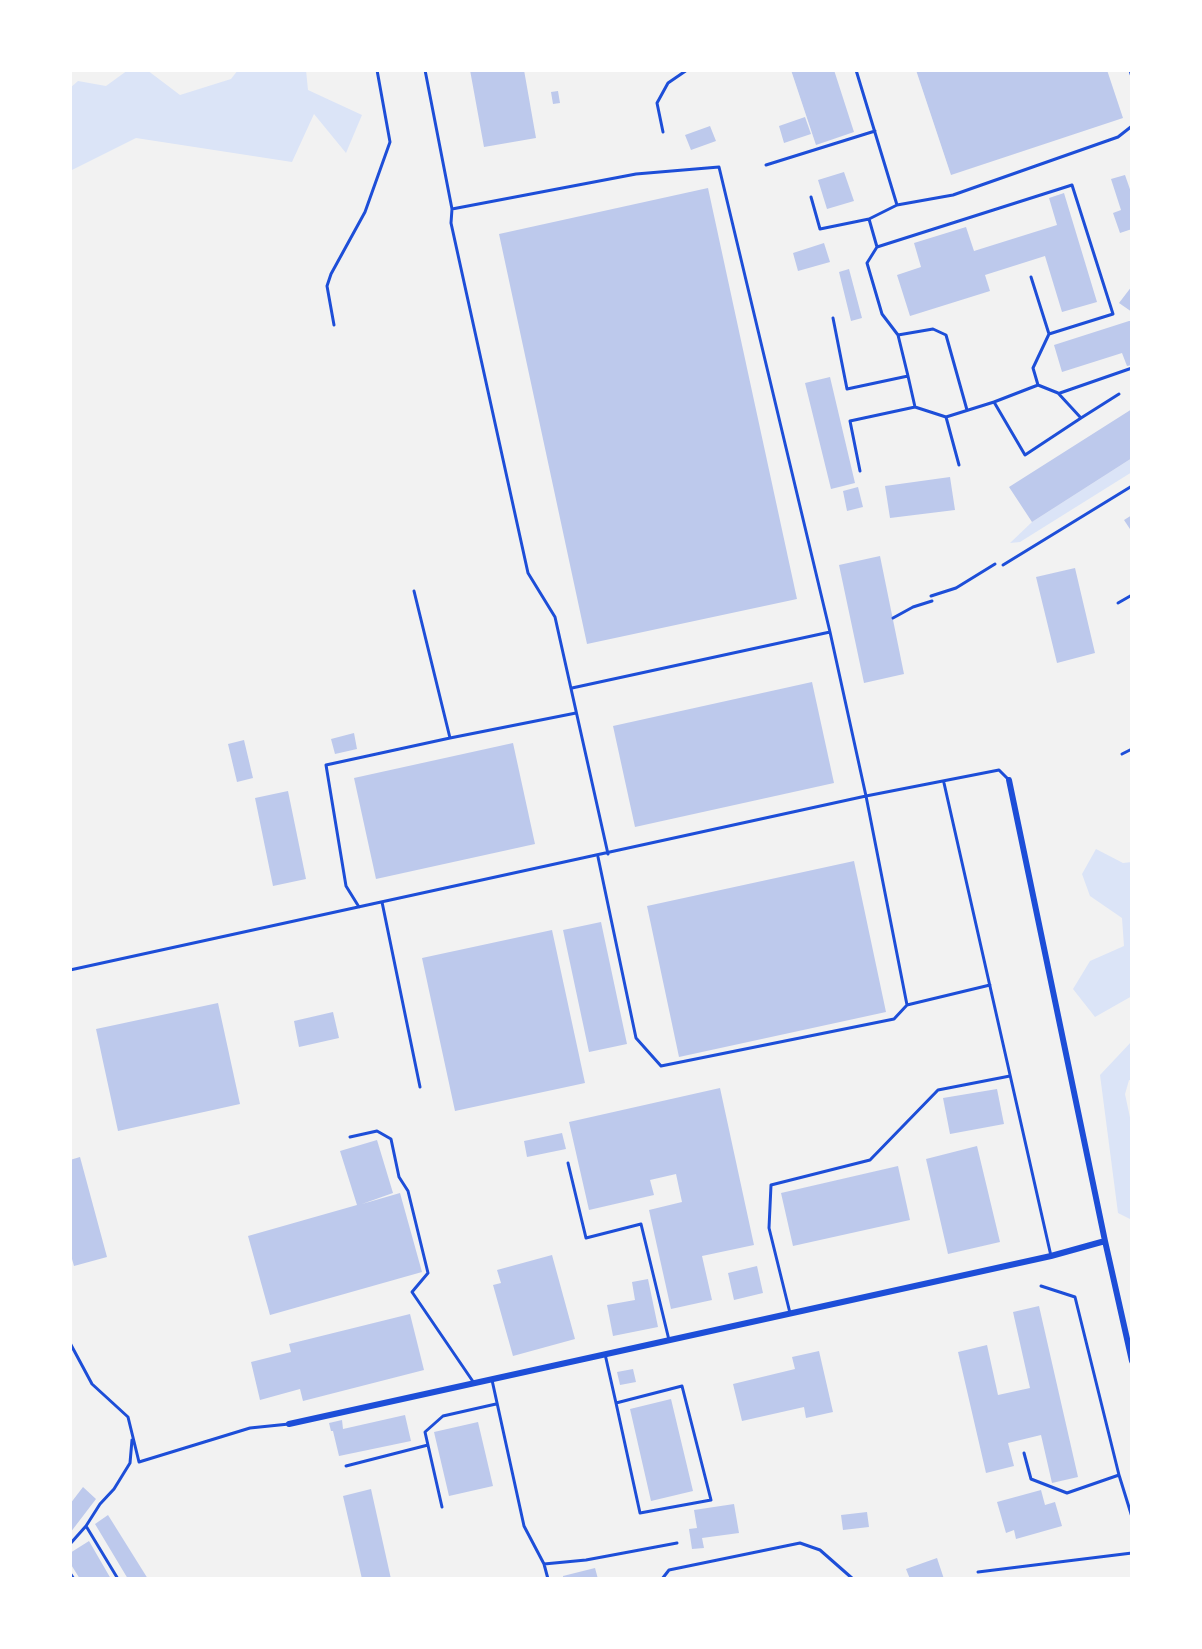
<!DOCTYPE html>
<html>
<head>
<meta charset="utf-8">
<style>
	body { margin:0 }
	#map { position:relative; width:1202px; height:1649px; overflow:hidden; background:#f2f2f2; font-family:Lato,sans-serif }
	canvas { display:block }
	.frame { position:absolute; inset:0; border:72px solid #fff; pointer-events:none }
</style>
</head>
<body>
<div id="map">
<canvas width="1202" height="1649"></canvas>
<div class="frame"></div>
</div>
<script>
const c = document.querySelector('canvas').getContext('2d');
c.lineJoin = 'round';
function fill(path, color) { c.fillStyle = color; c.fill(path, 'evenodd'); }
function strokePath(path, color, width, dash) { c.strokeStyle = color; c.lineWidth = width; c.lineCap = dash ? 'butt' : 'round'; c.setLineDash(dash || []); c.stroke(path); }
fill(new Path2D(`
	M128 70H147L180 95 231 79 238 70H306L308 90 362 115 346 153 314 114 292 162 136 138 70 171V88L78 81 106 86Z
	M1132 458V472L1020 542 1010 543 1032 522Z
	M1096 849 1123 863 1132 862V996L1095 1017 1073 989 1090 961 1124 946 1122 918 1090 896 1082 874Z
	M1132 1041V1081L1129 1080 1125 1094 1132 1127V1220L1118 1213 1100 1075Z`), '#dbe4f7');
fill(new Path2D(`
	M470 70H524L536 138 484 147Z
	M791 70H834L854 132 816 145Z
	M916 70H1107L1123 118 951 175Z
	M558 91 560 103 553 104 551 92Z
	M805 117 811 134 784 143 779 126Z
	M710 126 716 141 691 150 685 135Z
	M844 172 854 201 827 209 818 180Z
	M1125 175 1132 195V229L1120 233 1113 213 1121 210 1111 179Z
	M708 188 797 599 587 644 499 234Z
	M1064 193 1097 302 1062 312 1045 256 985 275 990 291 910 316 897 275 921 267 914 243 966 227 974 251 1057 225 1049 198Z
	M824 243 830 262 798 271 793 253Z
	M849 269 862 318 851 321 839 272Z
	M1132 286V312L1119 303Z
	M1129 321H1132V365L1127 366 1122 353 1062 372 1054 345Z
	M830 377 855 483 831 489 805 383Z
	M1132 409V458L1032 522 1009 487Z
	M950 477 955 510 890 518 885 486Z
	M858 487 863 507 847 511 843 491Z
	M1132 515V532L1124 520Z
	M880 556 904 674 864 683 839 565Z
	M1075 568 1095 653 1057 663 1036 577Z
	M812 682 834 783 635 827 613 726Z
	M354 733 357 749 335 754 331 739Z
	M244 740 253 778 237 782 228 744Z
	M513 743 535 844 376 879 354 778Z
	M288 791 306 879 273 886 255 798Z
	M854 861 886 1012 679 1057 647 906Z
	M601 922 627 1044 589 1052 563 930Z
	M552 930 585 1083 455 1111 422 958Z
	M218 1003 240 1104 118 1131 96 1029Z
	M333 1012 339 1038 299 1047 294 1021Z
	M720 1088 754 1245 702 1256 712 1300 671 1309 649 1210 682 1202 676 1174 650 1180 654 1195 589 1210 569 1122Z
	M997 1089 1004 1124 950 1134 943 1098Z
	M562 1133 566 1149 527 1157 524 1141Z
	M377 1140 393 1193 362 1204 400 1193 422 1272 270 1315 248 1236 357 1205 340 1151Z
	M977 1146 1000 1242 948 1254 926 1159Z
	M80 1157 107 1257 74 1266 70 1252V1160Z
	M898 1166 910 1220 793 1246 781 1193Z
	M552 1255 575 1339 513 1356 493 1285 501 1283 497 1270Z
	M757 1266 763 1293 734 1300 728 1273Z
	M648 1279 658 1327 613 1336 607 1305 635 1300 632 1282Z
	M1039 1306 1078 1477 1052 1483 1041 1435 1008 1443 1014 1466 986 1473 958 1352 987 1345 998 1395 1030 1388 1013 1312Z
	M410 1314 424 1370 303 1401 300 1389 260 1400 251 1362 291 1352 289 1344Z
	M819 1351 833 1412 806 1418 804 1407 742 1421 733 1384 795 1369 792 1357Z
	M633 1369 636 1382 620 1385 617 1372Z
	M671 1399 693 1491 651 1501 630 1409Z
	M405 1415 411 1441 339 1456 333 1431H331L329 1423 342 1420 343 1429Z
	M478 1422 493 1486 449 1496 434 1432Z
	M83 1487 96 1499 70 1533V1504Z
	M371 1489 391 1579H362L343 1496Z
	M1041 1490 1045 1505 1055 1502 1062 1526 1016 1539 1014 1530 1006 1533 997 1502Z
	M734 1504 739 1533 702 1538 704 1548 692 1549 689 1529 697 1528 694 1510Z
	M867 1512 869 1527 843 1530 841 1515Z
	M108 1515 148 1579H128L95 1524Z
	M89 1541 111 1579H80L70 1563V1553Z
	M937 1558 944 1579H910L906 1569Z
	M595 1568 598 1579H563V1576Z`), '#bdc9ec');
strokePath(new Path2D(`
	M931 596 956 588 995 564
	M893 618 913 607 932 601`), '#1d4ed8', 3);
strokePath(new Path2D(`
	M425 70 452 209 451 223 528 573 555 617 608 854
	M856 70 897 205
	M1130 70 1132 77
	M663 132 657 103 668 83 687 70
	M766 165 875 131
	M811 197 820 229 869 219 897 205 953 195 1118 137 1132 126
	M452 209 636 174 719 167 830 632 866 796 907 1005 990 985
	M869 219 877 247 1072 185 1113 314 1049 334 1031 277
	M877 247 867 263 882 314 898 335
	M833 318 847 389 908 376 915 407 850 421 860 471
	M334 325 327 286 331 274 365 212 390 142 377 70
	M1049 334 1033 368 1038 385 1058 393 1081 418 1119 394
	M908 376 898 335 933 329 946 335 967 410
	M1060 393 1132 368
	M994 402 1038 385
	M915 407 946 417
	M959 465 946 417 994 402 1025 455 1081 418
	M1003 565 1132 486
	M414 591 450 738
	M1118 603 1132 595
	M572 688 830 632
	M1122 754 1132 749
	M944 783 1051 1256
	M598 857 636 1038 661 1066 894 1019 907 1005
	M382 902 420 1087
	M359 907 346 886 326 765 450 738 576 713
	M70 970 866 796 999 770 1009 780
	M350 1137 377 1131 391 1139 399 1177 408 1191 428 1273 412 1292 474 1383
	M568 1163 586 1238 641 1224 669 1340
	M790 1313 769 1228 771 1185 870 1160 938 1090 1010 1076
	M70 1343 92 1384 128 1417 139 1462 250 1428 289 1424
	M605 1354 616 1403 682 1386 711 1500 640 1513 616 1403
	M492 1380 524 1526 544 1564 548 1579
	M1024 1453 1031 1479 1067 1493 1119 1475 1075 1297 1041 1286
	M346 1466 428 1445
	M1119 1475 1132 1517
	M442 1507 425 1432 443 1416 496 1404
	M86 1526 100 1504 114 1489 130 1463 132 1440
	M70 1544 86 1526 118 1579
	M544 1564 586 1560 677 1543
	M978 1572 1132 1553
	M70 1573 74 1579
	M662 1579 669 1570 800 1543 820 1550 853 1579`), '#1d4ed8', 3);
strokePath(new Path2D(`
	M1009 780 1105 1241 1132 1361
	M289 1424 1051 1256 1105 1241`), '#1d4ed8', 6);
</script>
</body>
</html>
